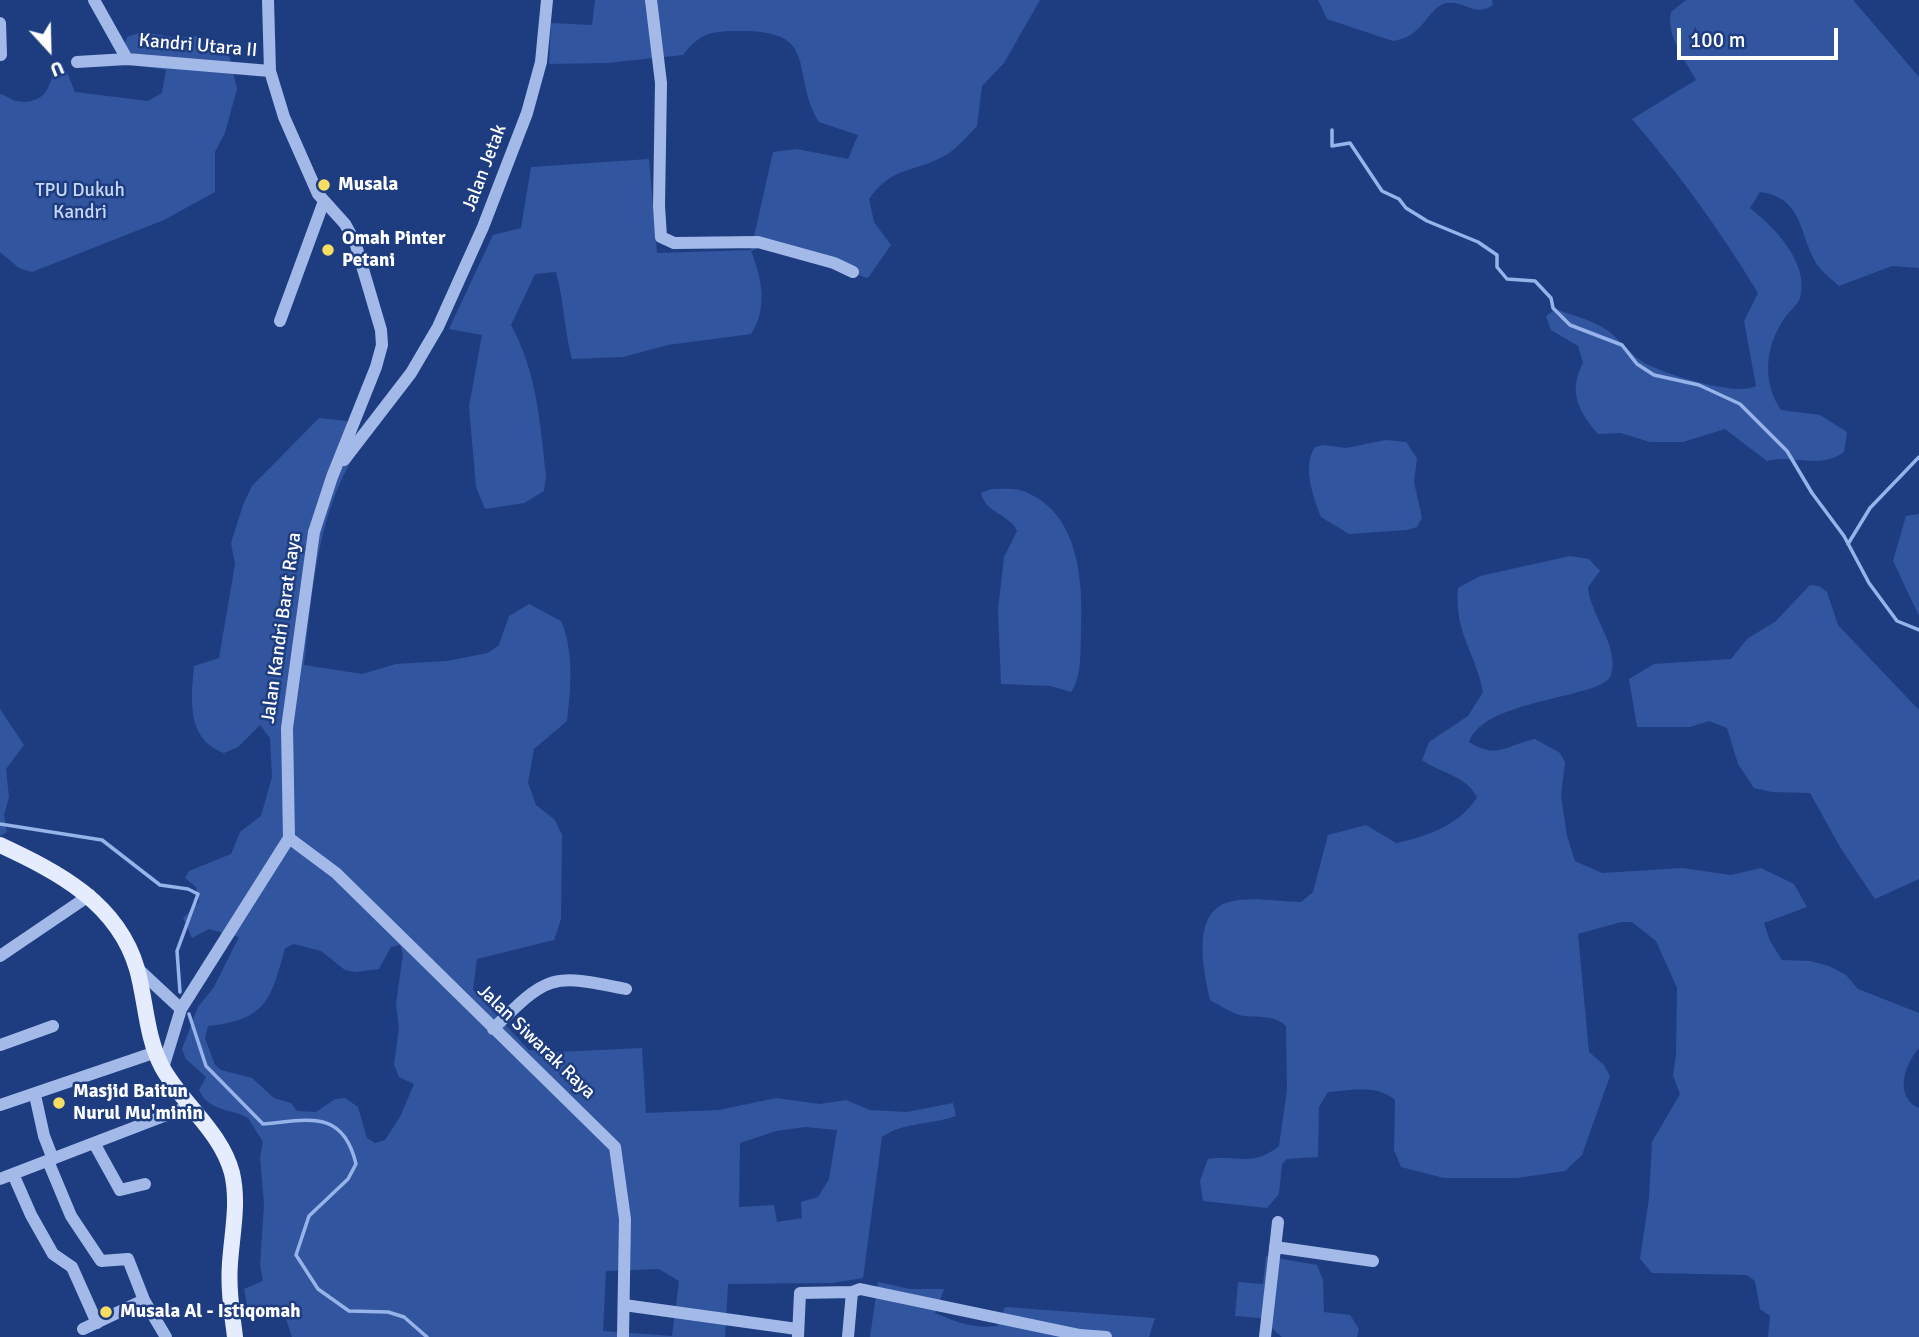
<!DOCTYPE html>
<html>
<head>
<meta charset="utf-8">
<style>
	body { margin:0 }
	#map { position:relative; width:1919px; height:1337px; overflow:hidden; background:#1e3d80; font-family:Signika,sans-serif }
	canvas { display:block }
	.north { position:absolute; left:14px; top:14px; width:70px; height:70px; -webkit-text-stroke:5px #1e3d80; paint-order:stroke; rotate:158deg; font-size:19px; font-weight:700; line-height:28px; text-align:center; color:#fff }
	.north::after { content:''; display:block; margin:auto; width:24px; height:32px; background:#fff; clip-path:polygon(50% 0,100% 100%,50% 72%,0 100%) }
	.scale { position:absolute; left:1677px; top:28px; width:161px; height:32px; box-sizing:border-box; border:4px solid #fff; border-top:0; padding-left:9px; font-size:21px; line-height:24px; white-space:nowrap; color:#fff; -webkit-text-stroke:5px #1e3d80; paint-order:stroke }
</style>
</head>
<body>
<div id="map">
<canvas width="1919" height="1337"></canvas>
<div class="north">U</div>
<div class="scale">100 m</div>
</div>
<script>
const c = document.querySelector('canvas').getContext('2d');
c.lineJoin = 'round';
function fill(path, color) { c.fillStyle = color; c.fill(path, 'evenodd'); }
function strokePath(path, color, width, dash) { c.strokeStyle = color; c.lineWidth = width; c.lineCap = dash ? 'butt' : 'round'; c.setLineDash(dash || []); c.stroke(path); }
function drawText(font, color, halo, rows, align = 'center') {
  c.font = font + ' Signika,sans-serif'; c.lineWidth = 5; c.setLineDash([]); c.textBaseline = 'middle'; c.strokeStyle = halo; c.fillStyle = color; for (const [text, x, y, turn = 0] of rows) {
    c.save(); c.translate(x, y); c.rotate((+turn || 0) * Math.PI / 180); c.textAlign = isNaN(turn) ? turn : align; if (halo) c.strokeText(text, 0, 0); c.fillText(text, 0, 0); c.restore();
  }
}
fill(new Path2D(`
	M595 0H1040L1004 63 982 86 977 126C967 136 956 150 944 156 913 173 892 166 869 199L874 222 891 245 868 278 760 247 751 251C762 278 768 309 751 334L668 345 623 357 572 359C564 330 564 301 556 272L535 274 511 325C537 373 540 422 546 476L544 491 524 503 485 509 476 487 469 406 482 335 449 329 493 235 521 228 531 167 649 159 657 253 751 250 773 152 797 149 848 159 858 135 819 122C789 72 822 30 739 31 711 31 700 33 683 55L606 63 549 64 551 23 592 25Z
	M1318 0H1492L1493 5C1475 18 1465 0 1446 3 1426 9 1425 36 1393 41L1327 19Z
	M1686 0H1853L1919 77V268L1892 266 1839 286C1833 280 1824 274 1819 267 1798 238 1806 198 1760 192L1750 208C1774 227 1810 263 1800 298 1797 306 1788 312 1784 319 1765 347 1762 382 1781 410L1820 415 1847 432 1844 452C1819 470 1793 454 1767 461L1725 429 1683 442H1650L1621 433 1598 434C1578 411 1568 391 1583 363L1578 346 1551 330 1546 316 1556 309C1571 315 1588 319 1602 327 1617 335 1628 353 1643 362 1662 374 1738 397 1756 386L1744 321 1758 293C1720 230 1679 174 1632 119L1696 80C1685 59 1666 37 1671 12Z
	M142 32 178 38 198 36 208 47 229 54 237 89 225 133 215 152V192L164 220 32 272 19 268 0 252V94C6 95 11 100 16 101 39 105 49 93 53 73L67 72 75 92 148 101 162 93 166 70 140 66 124 47 127 37Z
	M319 418 347 421 356 453C317 514 312 593 304 665L362 674 396 664 447 661 488 653 499 645 509 616 529 604 561 621C574 651 571 688 567 721L534 749 528 783 536 805 555 820 562 835 561 919 554 940 477 959 473 990 529 1050 557 1052 642 1048 646 1113 719 1110 776 1098 820 1104 846 1100 870 1110 907 1112 953 1103 956 1116C931 1125 902 1122 882 1137L863 1278 833 1283 728 1284 725 1337H292L285 1316 272 1311 248 1310 244 1289 263 1281 260 1265 264 1204 260 1157 263 1142 248 1118C230 1108 209 1112 199 1090L206 1077 186 1059 182 1049 198 1007 214 987 239 937 209 929 192 938 183 918 199 902 196 887 185 878 189 871 231 854 240 832 261 816 272 777 270 738 260 725 238 747 224 753C186 739 191 699 194 666L219 658 235 564 231 543 243 505 252 486ZM294 944 321 951 345 970 355 972 379 969 391 947 400 945 403 954 396 1004 399 1028 394 1064 399 1077 414 1084 400 1117 385 1140 375 1143 367 1138 358 1107 345 1098 335 1099 316 1112 297 1111 291 1103 274 1098 252 1078 221 1070 215 1065 205 1038 208 1026C266 1020 271 1000 285 948ZM805 1127 837 1130 829 1179 818 1197 801 1202 802 1218 777 1222 774 1205 739 1207 740 1143 776 1131ZM659 1269 679 1281 672 1336 603 1331 606 1271Z
	M1386 440 1406 442 1417 458 1414 482 1422 518 1417 527 1407 530 1349 534 1321 517C1313 497 1302 466 1315 447L1324 445 1346 448Z
	M991 489C1002 489 1017 487 1028 493 1081 517 1083 585 1081 634 1080 653 1082 676 1071 692L1051 686 1001 684 998 610 1004 557 1017 531C1011 515 985 513 981 493Z
	M1919 514V616L1893 561 1906 516Z
	M1570 556 1589 559 1600 571 1588 587C1590 615 1620 647 1611 675 1603 699 1484 698 1469 742 1498 760 1506 745 1535 739L1560 753 1565 762 1561 796 1567 836 1575 861 1602 873 1682 868 1731 875 1761 868 1794 884 1807 907 1764 923 1770 941 1782 960 1810 961 1829 966 1846 975 1858 989 1919 1013V1048C1904 1065 1894 1097 1919 1108V1337H1768L1770 1316 1760 1309 1755 1281 1747 1275 1652 1273 1640 1259 1649 1198 1652 1142 1680 1094 1673 1075 1676 1055 1677 988 1656 941 1632 922H1621L1578 934 1589 1052 1604 1065 1610 1076 1582 1155 1565 1171 1517 1178H1444L1401 1167 1394 1150 1395 1100C1376 1084 1351 1091 1328 1092L1319 1107 1318 1157 1287 1159 1282 1164 1279 1194 1267 1208 1203 1201 1200 1181 1208 1159C1238 1155 1253 1167 1279 1146L1287 1090 1286 1026C1271 1012 1254 1020 1236 1014 1227 1010 1219 1005 1210 1000 1204 972 1190 913 1229 902 1249 896 1279 902 1301 902L1313 892 1328 835 1366 825 1396 843C1427 837 1461 824 1477 797 1464 774 1442 774 1422 760L1429 742 1468 716 1483 692C1475 651 1454 633 1458 588L1480 576Z
	M1810 585 1819 586 1827 592 1838 625 1919 710V879L1875 899 1840 847 1810 793 1772 792 1754 788 1738 764 1727 728 1709 721 1690 727H1637L1629 679 1654 664 1731 659 1747 639 1776 621Z
	M0 709 24 745 6 769 9 797 4 815 7 832 0 836Z
	M1266 1256 1317 1265 1323 1280 1324 1312 1350 1315 1359 1329 1357 1337H1282L1260 1318 1235 1316 1238 1282 1263 1284Z
	M878 1282 910 1289H944L935 1313C956 1322 973 1329 997 1326L1005 1307 1155 1318 1149 1337H870Z`), '#32559f');
strokePath(new Path2D(`
	M1332 130V146L1350 143 1382 191 1399 199 1406 208 1427 221 1478 242 1497 255V267L1507 279 1535 281 1551 298 1553 308 1570 325 1622 345 1637 364 1654 375 1699 385 1740 404 1787 451 1812 493 1844 536 1869 583 1897 621 1919 630
	M1848 544 1870 508 1919 457
	M0 824 102 840 160 885 188 889 198 894 177 951 180 992
	M189 1014 206 1066 263 1124C309 1120 343 1109 356 1164L348 1179 309 1216 296 1255 318 1289 349 1311 388 1312 404 1317 427 1337`), '#96b3ea', 3.5);
strokePath(new Path2D(`
	M94 0 127 59 270 71
	M268 0 270 71 284 117 318 194 345 224 355 242 381 330 382 345 376 367 332 477 314 532 287 728 289 838
	M651 0 661 83 659 206 661 237 674 243 758 242 834 263 853 272
	M0 23 1 55
	M77 62 127 59
	M280 321 324 201
	M344 460 411 373 438 327 483 227 527 113 541 62 547 0
	M289 838 336 873 615 1147 625 1219 623 1337
	M0 956 90 895
	M137 968 181 1009
	M493 1029C548 975 550 973 626 989
	M0 1045 53 1026
	M163 1068 181 1009 289 838
	M35 1095 44 1136 53 1159
	M0 1105 156 1052
	M94 1143 120 1190 145 1184
	M48 1161 71 1216 101 1261 128 1259 144 1300 166 1337
	M13 1174 31 1215 53 1254 72 1267 97 1323
	M0 1179 190 1106
	M1275 1247 1373 1261
	M624 1305 797 1329
	M83 1329 144 1300
	M798 1337 800 1293 852 1292
	M848 1337 852 1292 860 1289 1080 1335 1106 1337
	M1265 1337 1278 1222`), '#a3bae9', 12);
strokePath(new Path2D(`
	M0 845C58 872 118 903 137 969 146 1001 146 1037 162 1067 182 1104 221 1131 232 1173 239 1203 232 1233 230 1263 228 1288 232 1313 235 1337`), '#e5ecfe', 16);
for (const [x, y, r, color] of [
	[324,185,7,"#f7de62"],
	[328,250,7,"#f7de62"],
	[59,1103,7,"#f7de62"],
	[106,1312,7,"#f7de62"]
]) { const dot = new Path2D(); dot.arc(x, y, r, 0, 2 * Math.PI); c.fillStyle = color; c.fill(dot); strokePath(dot, '#1e3d80', 2.5); }
drawText('19px', '#fff', '#1e3d80', [
	["Kandri Utara II",198,46,5],
	["Jalan Jetak",485,168,-69],
	["Jalan Kandri Barat Raya",282,628,-82],
	["Jalan Siwarak Raya",536,1042,44]
]);
drawText('bold 19px', '#fff', '#1e3d80', [
	["Musala",338,185],
	["Omah Pinter",342,239],
	["Petani",342,261],
	["Masjid Baitun",73,1092],
	["Nurul Mu'minin",73,1114],
	["Musala Al - Istiqomah",120,1312]
], 'left');
drawText('19px', '#c7d7f6', '#1e3d80', [
	["TPU Dukuh",80,191],
	["Kandri",80,213]
]);
</script>
</body>
</html>
